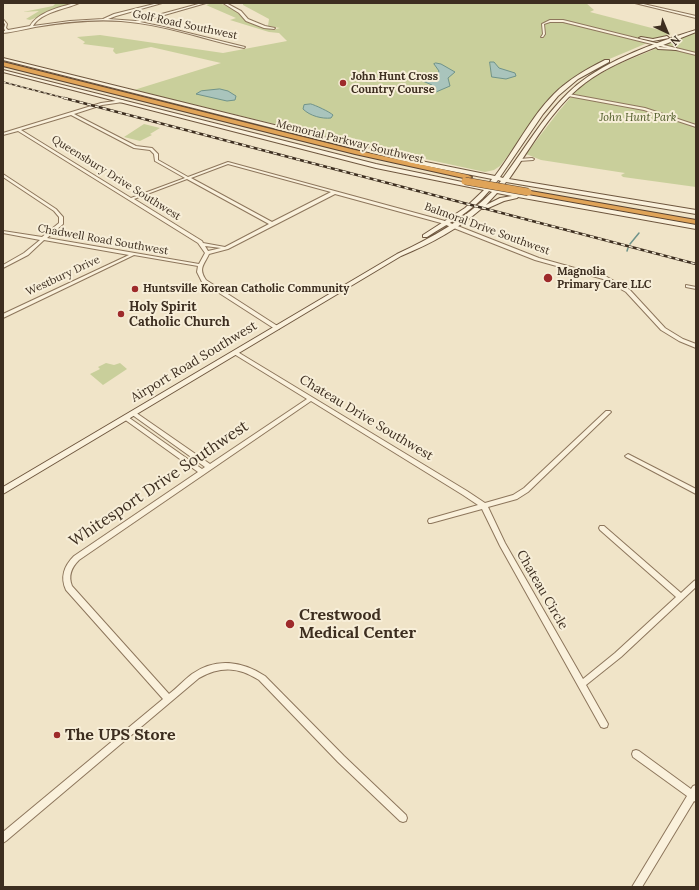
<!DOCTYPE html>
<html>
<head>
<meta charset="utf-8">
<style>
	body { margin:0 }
	#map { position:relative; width:699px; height:890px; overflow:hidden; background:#f0e4c8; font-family:Lora,serif }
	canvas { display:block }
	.frame { position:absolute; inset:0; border:4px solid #3d2e20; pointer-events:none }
	.north { position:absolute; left:647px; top:12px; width:40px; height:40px; -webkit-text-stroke:3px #f7eed8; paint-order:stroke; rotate:136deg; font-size:11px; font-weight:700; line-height:16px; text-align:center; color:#3d2e20 }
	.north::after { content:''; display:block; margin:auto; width:14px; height:18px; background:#3d2e20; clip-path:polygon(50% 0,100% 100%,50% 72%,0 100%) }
</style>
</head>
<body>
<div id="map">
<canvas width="699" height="890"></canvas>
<div class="frame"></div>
<div class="north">N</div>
</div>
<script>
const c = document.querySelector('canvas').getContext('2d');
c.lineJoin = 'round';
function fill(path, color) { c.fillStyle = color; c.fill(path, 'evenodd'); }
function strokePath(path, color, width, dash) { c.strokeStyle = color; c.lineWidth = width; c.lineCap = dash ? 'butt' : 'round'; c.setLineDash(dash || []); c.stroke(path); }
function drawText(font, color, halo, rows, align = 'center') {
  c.font = font + ' Lora,serif'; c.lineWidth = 4; c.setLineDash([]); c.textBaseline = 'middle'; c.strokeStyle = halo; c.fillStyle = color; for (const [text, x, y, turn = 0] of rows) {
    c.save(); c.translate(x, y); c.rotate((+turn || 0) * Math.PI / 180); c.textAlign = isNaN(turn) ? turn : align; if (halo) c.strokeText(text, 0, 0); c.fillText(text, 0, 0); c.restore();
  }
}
fill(new Path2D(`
	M53 3H75L30 20 26 19 39 11 23 12 53 6 55 4Z
	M213 3 222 4 237 11 243 17 272 30 280 28 268 26 269 19 243 5V3H586L594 10 590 12 671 33 607 60 577 75 557 91 500 166 494 170 485 172 361 145 134 90 221 63 151 47 116 54 113 51 114 48 83 44 85 42 77 37 100 35 223 53 287 41 279 33 269 32 230 20 236 18 206 5Z
	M696 32V187L623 177 621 175 625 173 541 160 526 154 559 111 578 89 593 78 614 66Z
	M144 124 160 128 150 134 152 135 140 141 124 137Z
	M106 363 114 365 120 363 127 369 103 385 90 374 100 369 98 367Z`), '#c9cf9b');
const water = new Path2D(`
	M490 62H494L499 68 515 73 516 76 506 79 492 77Z
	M436 63 441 64 455 72 448 78 450 86 436 92 433 91 432 85 418 79 438 73 439 71 434 64Z
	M220 89 228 91 236 96 235 100 227 101 196 94 201 91Z
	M311 104C315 105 330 112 333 115L331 118C322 119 310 116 303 109L304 105Z`);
fill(water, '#a9c4bc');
strokePath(water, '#6f938a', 1);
strokePath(new Path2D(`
	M630 244 639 233
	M627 251 628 248`), '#6f938a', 1.5);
const street = new Path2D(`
	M75 3H79C66 9 41 12 33 26L70 21 103 19 114 14 158 3H162L116 16 108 19 136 21 202 3H206L140 22 164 27 245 47 244 48C203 39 163 24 121 21 93 19 64 22 35 27 25 29 13 32 3 33V31H5L4 28 5 24 3 22V19L7 24 6 28 8 30 30 26C38 12 60 7 75 3Z
	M223 3H226L241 11 248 19 265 26 275 28 274 29 264 28 246 21 239 13Z
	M635 3H639L696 16V18Z
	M550 20H563L696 53V55L563 22H550L544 24 545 34 543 37H541L543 34 542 24Z
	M569 94 645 108 696 125V127L644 110 568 96 567 95Z
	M122 100 124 101 123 102 102 105 74 114 136 146 152 148 158 154V160L188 177 228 162 445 221 539 258 607 277 630 290 665 328 683 339 696 344V348L679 341 661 330 626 292 603 279 535 260 441 223 335 194 228 249 209 254C204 265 198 268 206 280L279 327V329H275L202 282 197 272 198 266 134 255 3 318V314L129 255 44 240 28 255 3 268V265L24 253 40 240 3 233V231L42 237 59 223V217L54 211 3 177V174L56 209 63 217V224L47 238 199 264 205 253 198 243 18 131 3 135V133L101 103ZM71 115 134 148 150 150 154 154 155 161 185 178 131 198 21 130ZM228 164 331 192 272 222 191 178ZM187 179 269 224 225 247 203 243 202 241 134 199ZM205 246 221 248 208 251Z
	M532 158 534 159 533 160 519 161 517 160 519 159Z
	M686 285 696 287V289L686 287Z
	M236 351 467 491 485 503 513 495 524 488 606 411H610L611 412 610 413 528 492 517 499 488 507 505 543 583 679 615 653 676 597 600 530 599 528 600 526H604L681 593 694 581 696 580V587L621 657 586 685 608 724 607 727 604 728 601 727 500 546 482 509 431 523H429L428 521 429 519 478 505 463 495 311 401 79 560C71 568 68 576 72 586L169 694C177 688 184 680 192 674 216 657 242 661 265 676L344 756 406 815 407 818 406 821 403 822 400 821 338 762 259 680C238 667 221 666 199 678L6 841 3 843V832L163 699 66 590C60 577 64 566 74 556L198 472 124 419 123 418 124 417H128L202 469 205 467 131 414 130 413 131 412H135L210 464 307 399 234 354 233 353Z
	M628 454 696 489V494L626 457 625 456Z
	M636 750 639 751 691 789 693 786 696 785V802L694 801 642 887H632L687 796 633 757 632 754 633 751Z`);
const secondary = new Path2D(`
	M696 30V32L658 47 676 48 678 50 658 49 656 47C632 57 606 67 585 83 552 108 532 146 509 179L696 210V214L506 182 500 190 696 225V229L518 197 517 198 504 201 486 209H481C458 229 430 244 401 256L3 494V487L397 254C432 238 465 219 492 192L489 191C472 212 449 223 427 237H423V235L465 208 484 190 376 168 3 72V70L376 164 486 187 492 179 416 164 3 60V58L416 160 495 176C515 150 530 118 554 94 569 79 587 69 605 60H609V62L578 79 558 96 543 114 500 177 503 178C524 150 542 118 568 93 598 63 656 42 696 30ZM498 180 501 181 494 189 492 188ZM497 193 512 196 500 198 486 205Z
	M667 36 669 38 653 41 639 38 641 37 653 39Z`);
const highway = new Path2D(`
	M3 62 355 150 468 175 472 177 468 179 355 154 3 66Z
	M525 190 696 220V224L528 194 524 192Z`);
strokePath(street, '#8d765c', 2);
strokePath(secondary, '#6f573f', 2);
strokePath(highway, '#5b4430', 2);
fill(street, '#faf1dc');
fill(secondary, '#faf1dc');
fill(highway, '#e0a458');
const railFar1 = new Path2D(`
	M3 82 68 99`);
const rail = new Path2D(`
	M64 98 696 264`);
strokePath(railFar1, '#3d2e20', 1.5);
strokePath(rail, '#3d2e20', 2.5);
strokePath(railFar1, '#f7eed8', 1, [3]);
strokePath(rail, '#f7eed8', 1.5, [4]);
const highwayBridge = new Path2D(`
	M465 181 528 192`);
strokePath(highwayBridge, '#5b4430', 8, []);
strokePath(highwayBridge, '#e0a458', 7);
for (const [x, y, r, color] of [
	[343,83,4,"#9e2a2b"],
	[548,278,5,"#9e2a2b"],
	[135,289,4,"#9e2a2b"],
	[121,314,4,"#9e2a2b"],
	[290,624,5,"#9e2a2b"],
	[57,735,4,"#9e2a2b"]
]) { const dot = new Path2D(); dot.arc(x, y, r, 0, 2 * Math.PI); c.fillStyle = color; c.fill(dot); strokePath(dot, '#f7eed8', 1.5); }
drawText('11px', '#3d2e20', '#f7eed8', [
	["Golf Road Southwest",185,25,12],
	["Memorial Parkway Southwest",350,142,14],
	["Queensbury Drive Southwest",116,178,32],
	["Balmoral Drive Southwest",487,229,20],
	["Chadwell Road Southwest",103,240,10],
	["Westbury Drive",63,276,-25]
]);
drawText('bold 11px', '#3d2e20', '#f7eed8', [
	["John Hunt Cross",351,77],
	["Country Course",351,90],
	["Magnolia",557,272],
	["Primary Care LLC",557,285],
	["Huntsville Korean Catholic Community",143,289]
], 'left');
drawText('italic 11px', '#4d5a26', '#f7eed8', [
	["John Hunt Park",638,118]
]);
drawText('bold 13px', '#3d2e20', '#f7eed8', [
	["Holy Spirit",129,307],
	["Catholic Church",129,322]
], 'left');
drawText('13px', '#3d2e20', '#f7eed8', [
	["Airport Road Southwest",194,362,-31],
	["Chateau Drive Southwest",366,418,31],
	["Chateau Circle",542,590,60]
]);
drawText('16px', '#3d2e20', '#f7eed8', [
	["Whitesport Drive Southwest",159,484,-34]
]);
drawText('bold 16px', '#3d2e20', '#f7eed8', [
	["Crestwood",299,615],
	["Medical Center",299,633],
	["The UPS Store",65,735]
], 'left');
</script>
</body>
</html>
